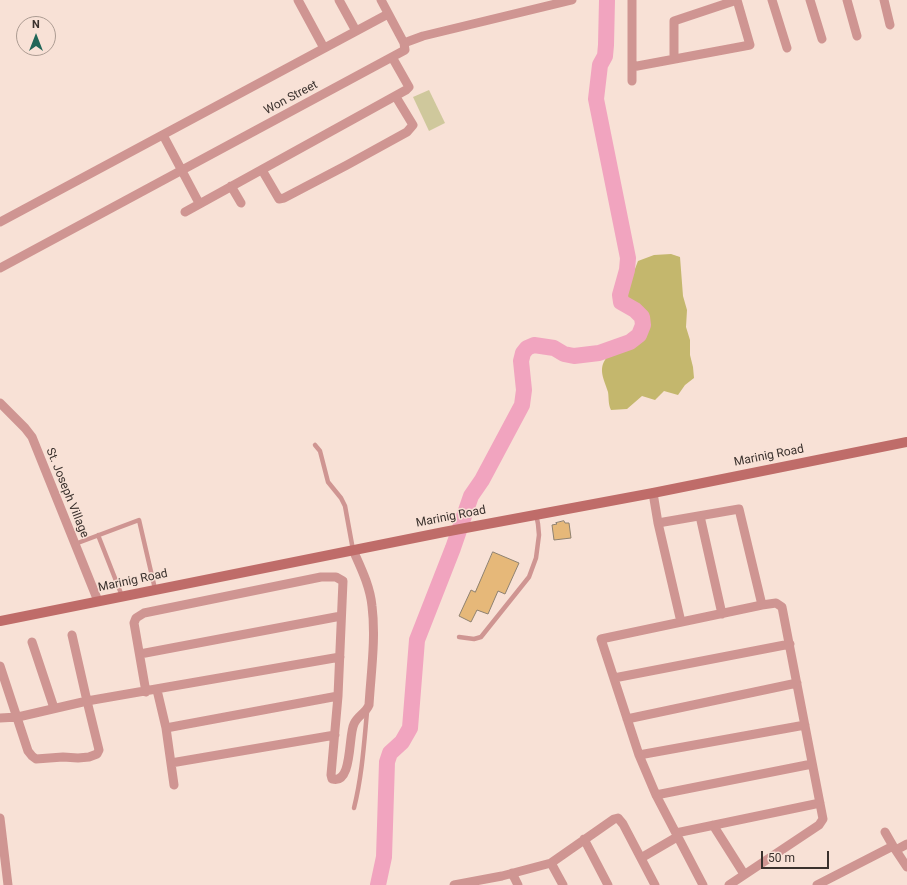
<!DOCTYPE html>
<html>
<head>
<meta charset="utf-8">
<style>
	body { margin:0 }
	#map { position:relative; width:907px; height:885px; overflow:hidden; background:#f8e1d6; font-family:Roboto,sans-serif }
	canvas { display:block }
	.north { position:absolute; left:16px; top:16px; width:40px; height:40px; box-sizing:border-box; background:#f8e1d6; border:1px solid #ac9b92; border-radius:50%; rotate:0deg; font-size:11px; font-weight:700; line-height:16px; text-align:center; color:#3a312d }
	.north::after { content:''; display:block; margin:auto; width:14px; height:18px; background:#216658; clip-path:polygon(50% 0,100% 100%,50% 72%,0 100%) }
	.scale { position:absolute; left:761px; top:851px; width:68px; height:18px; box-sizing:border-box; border:2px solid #3a312d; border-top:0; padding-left:5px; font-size:12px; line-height:14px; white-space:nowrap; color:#3a312d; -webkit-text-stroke:3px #f8e1d6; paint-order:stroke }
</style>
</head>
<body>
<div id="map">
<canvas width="907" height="885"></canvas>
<div class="north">N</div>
<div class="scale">50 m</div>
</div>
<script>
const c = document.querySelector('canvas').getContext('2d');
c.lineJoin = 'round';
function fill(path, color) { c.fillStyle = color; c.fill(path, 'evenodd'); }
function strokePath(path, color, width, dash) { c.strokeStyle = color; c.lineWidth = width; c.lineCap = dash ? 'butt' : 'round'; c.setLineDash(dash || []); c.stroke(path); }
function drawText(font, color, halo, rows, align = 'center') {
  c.font = font + ' Roboto,sans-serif'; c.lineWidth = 3; c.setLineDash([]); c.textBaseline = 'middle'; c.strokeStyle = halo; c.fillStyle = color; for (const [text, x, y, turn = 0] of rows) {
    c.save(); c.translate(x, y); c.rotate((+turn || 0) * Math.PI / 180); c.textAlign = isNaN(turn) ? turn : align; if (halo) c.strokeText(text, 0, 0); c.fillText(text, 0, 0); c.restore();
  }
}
fill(new Path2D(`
	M429 90 445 123 429 131 413 97Z`), '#cfc89c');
fill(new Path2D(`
	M671 254 680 257 683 296 687 310 686 327 690 340V355L693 367 694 378 685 385 678 395 664 391 655 400 642 396 627 409 611 410C608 404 609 398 608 392 605 381 598 371 605 360 609 352 625 352 632 348 635 347 637 345 639 342 648 333 651 324 647 312L627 299 625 295 638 261 654 255Z`), '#c4b76d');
strokePath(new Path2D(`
	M378 885 384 857 387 762 390 753 402 742 410 728 417 640 453 548 471 496 482 480 522 405 524 390 521 361 523 353 527 348 534 345 554 348 564 354 574 356 599 353 630 342 639 335 643 325 642 317 635 310 621 302 620 295 627 270 628 258 596 99 600 65 605 56 606 45 607 0`), '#f1a4bf', 16);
const building = new Path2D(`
	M564 521 565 523H569L571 538 554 540 552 525 557 524 556 523Z
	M493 552 519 563 505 594 498 591 488 614 477 610 471 622 459 616 471 590 475 592Z`);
fill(building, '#e6b879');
strokePath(building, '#8e8170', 1);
strokePath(new Path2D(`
	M315 445 320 451 328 482 341 498 345 506 353 550
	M98 535 122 596
	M75 544 139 520 155 589
	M459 637 474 639 481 637 529 577 536 558 539 535 538 524 536 514
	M354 808C362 776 364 744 367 712`), '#cf9592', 4.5);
strokePath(new Path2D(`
	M298 0 324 48
	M339 0 356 31
	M632 0V81
	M772 0 787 48
	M810 0 822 39
	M847 0 857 36
	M884 0 890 25
	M404 43 423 36 572 0
	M674 59V21L737 0
	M632 67 750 45 737 0
	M163 135 199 203
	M262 170 279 199 284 198 347 165 407 132 413 125 396 97
	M231 186 241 203
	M185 212 406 90 409 87 392 57
	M0 222 388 14
	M0 268 405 50 404 43 381 0
	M0 403 25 428 32 437 98 601
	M653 493 658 523 681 622
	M700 516 722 614
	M658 523 739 509 762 605
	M72 635 87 701 340 657
	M32 642 54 708
	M140 654 341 616
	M0 666 28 751 32 756 36 759 63 757 78 758 89 757 97 754 99 750 87 701 18 717 0 718
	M614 678 790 644
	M157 690 166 728 174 785
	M146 692 134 623 136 618 144 613 321 577H336L343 581 338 696 331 775 332 779C353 785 348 735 354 724 357 716 366 713 369 705 371 672 376 638 372 606 370 586 361 568 353 550
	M627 719 797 683
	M166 728 338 696
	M639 755 805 725
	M171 763 335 735
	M656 795 812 764
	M0 818 8 885
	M713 825 744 874
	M885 832 893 846
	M676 833 820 803
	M584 839 608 885
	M896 850 907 844
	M641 858 677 837
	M551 863 563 885
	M512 873 518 885
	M454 885 502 876 551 863 614 819 618 818 623 824 655 885
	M703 885 656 795 639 755 601 639 762 605 776 603 782 607 823 819 819 825 729 885
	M817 885 893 846 907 867`), '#cf9592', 9);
strokePath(new Path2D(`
	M0 621 444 532 653 493 907 442`), '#bf6c69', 10);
drawText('12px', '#3a312d', '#f8e1d6', [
	["Won Street",291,98,-28],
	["Marinig Road",769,456,-11],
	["St. Joseph Village",67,493,68],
	["Marinig Road",451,517,-11],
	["Marinig Road",133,581,-12]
]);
</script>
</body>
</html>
